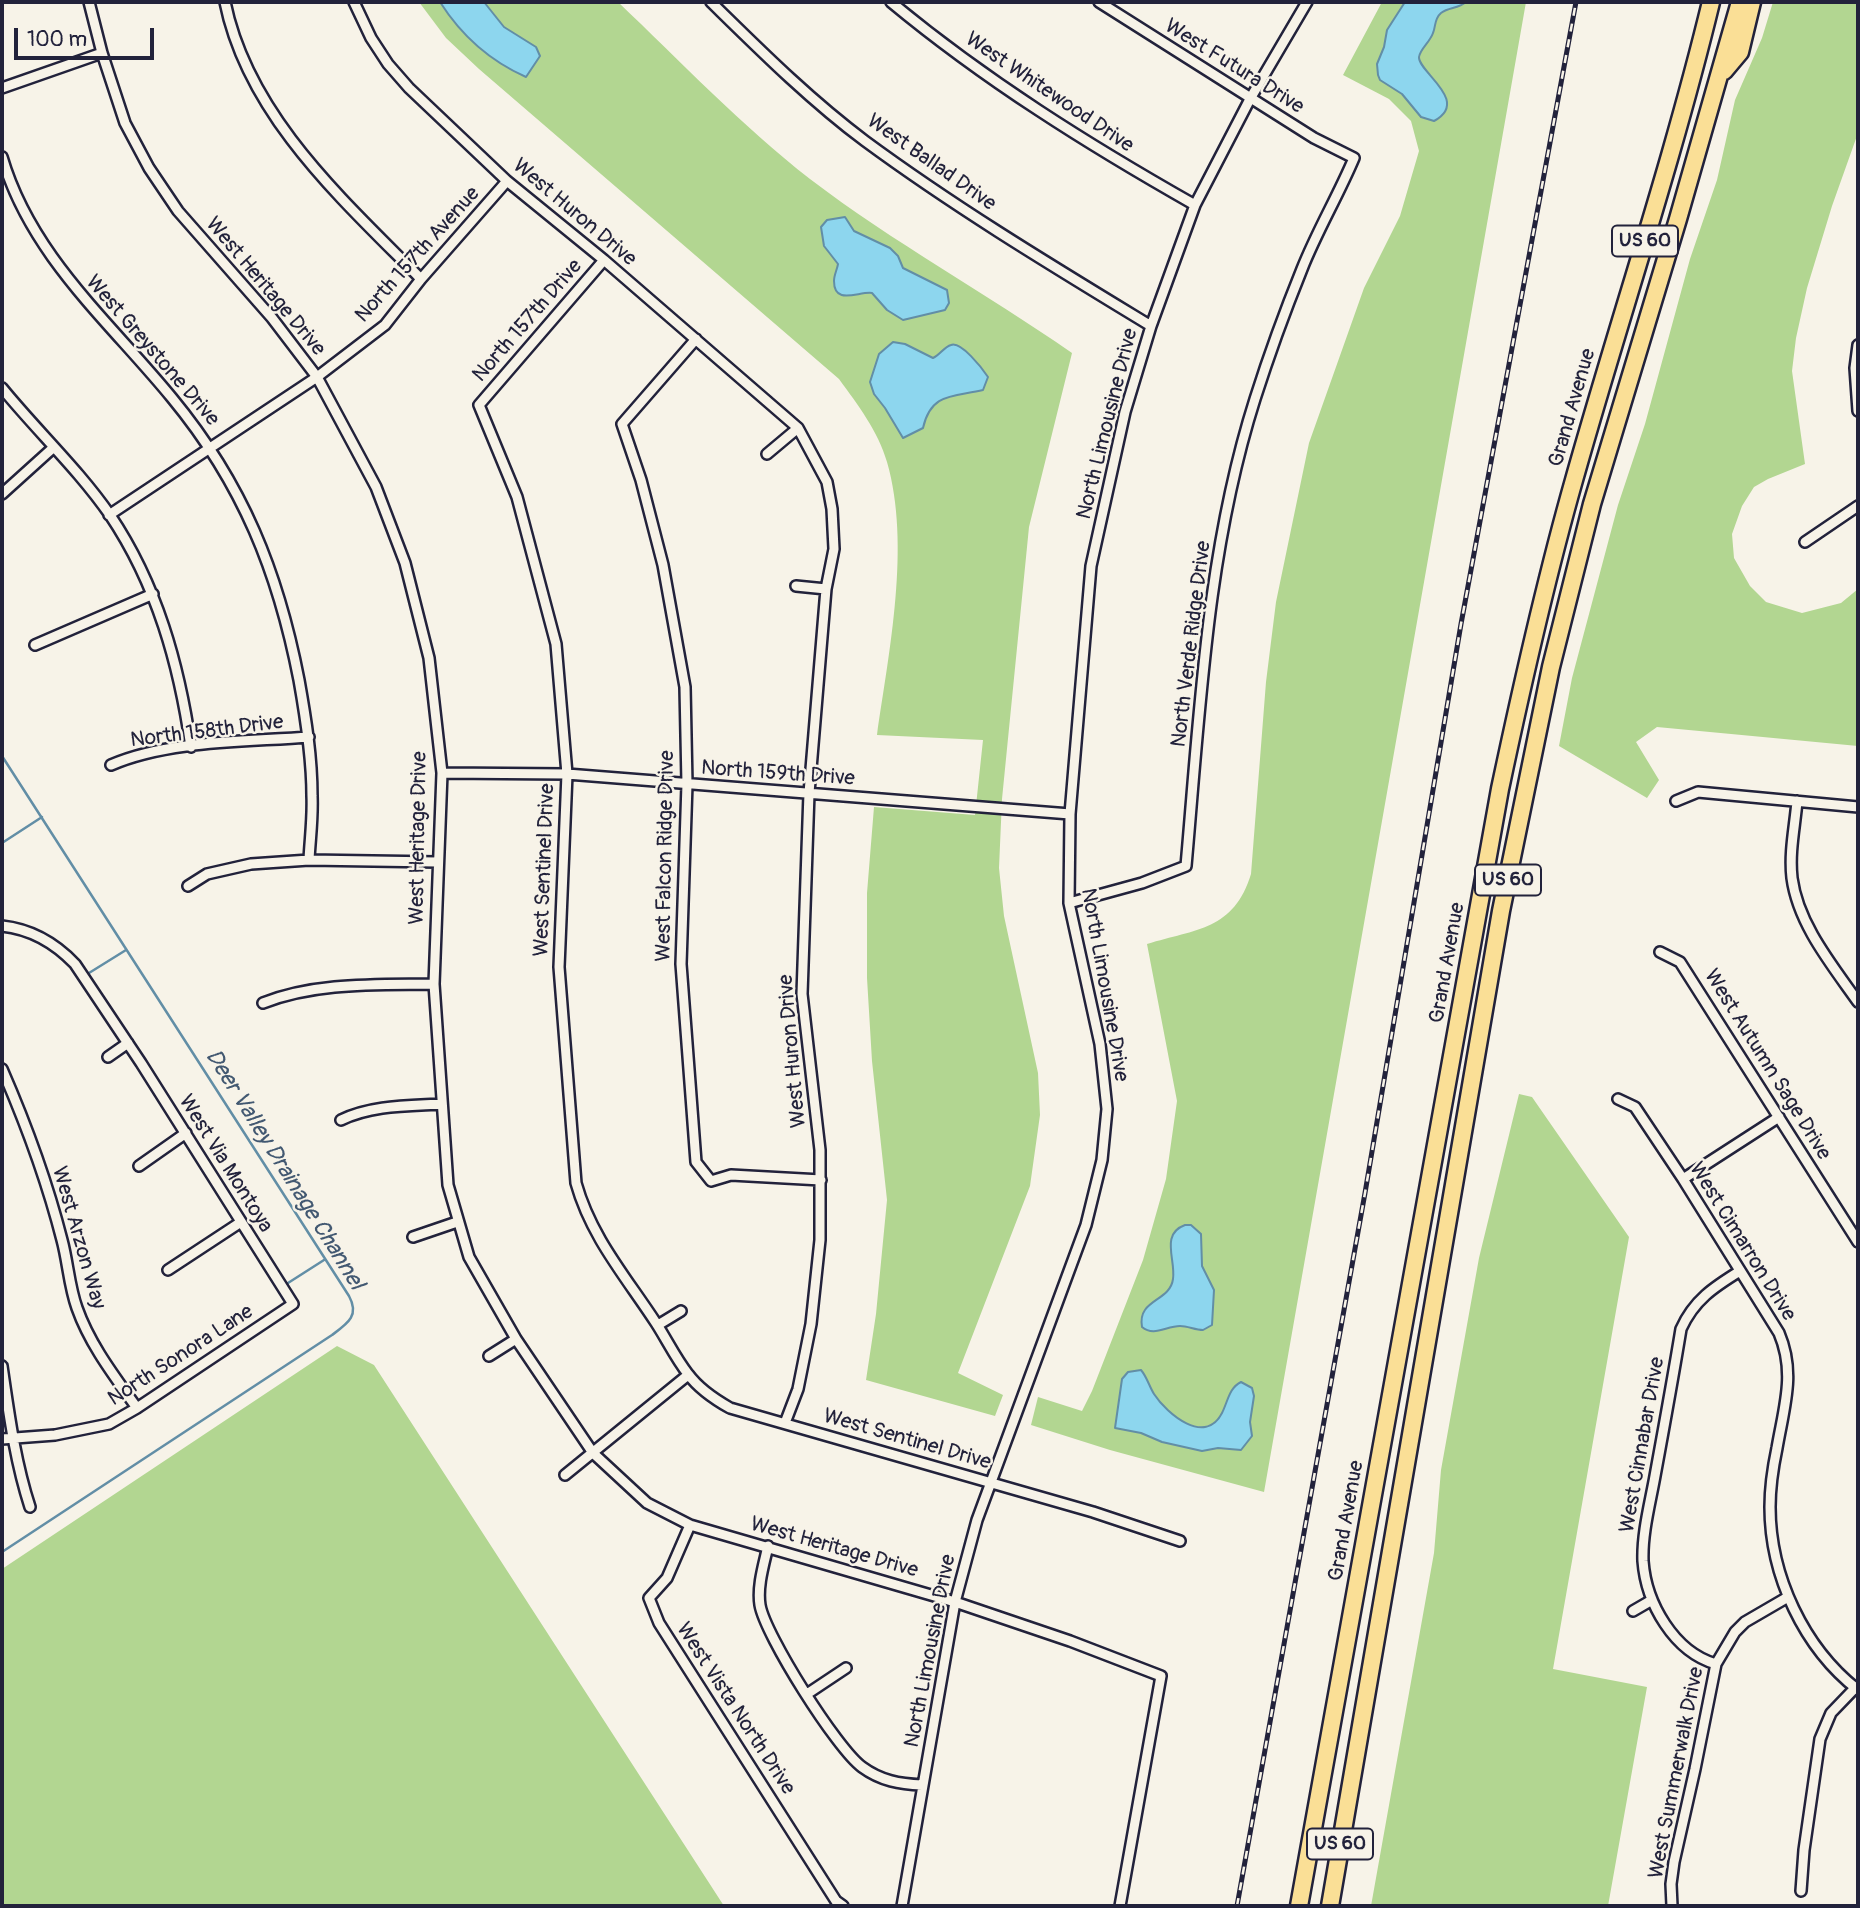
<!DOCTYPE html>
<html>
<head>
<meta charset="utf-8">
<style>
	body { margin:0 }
	#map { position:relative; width:1860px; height:1908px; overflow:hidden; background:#f7f3e8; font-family:Pangolin,sans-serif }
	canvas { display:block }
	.frame { position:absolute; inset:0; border:4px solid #22223b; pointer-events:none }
	.scale { position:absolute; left:14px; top:28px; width:140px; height:32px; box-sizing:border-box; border:4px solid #22223b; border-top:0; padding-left:9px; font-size:21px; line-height:24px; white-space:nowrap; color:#22223b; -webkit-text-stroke:5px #f7f3e8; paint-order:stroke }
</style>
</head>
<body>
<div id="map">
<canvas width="1860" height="1908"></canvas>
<div class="frame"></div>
<div class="scale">100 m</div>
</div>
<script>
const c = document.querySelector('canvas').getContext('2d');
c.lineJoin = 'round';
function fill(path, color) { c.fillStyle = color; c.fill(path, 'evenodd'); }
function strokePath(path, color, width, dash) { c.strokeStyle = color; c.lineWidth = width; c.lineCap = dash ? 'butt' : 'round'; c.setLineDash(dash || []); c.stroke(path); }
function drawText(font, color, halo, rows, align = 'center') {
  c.font = font + ' Pangolin,sans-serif'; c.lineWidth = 5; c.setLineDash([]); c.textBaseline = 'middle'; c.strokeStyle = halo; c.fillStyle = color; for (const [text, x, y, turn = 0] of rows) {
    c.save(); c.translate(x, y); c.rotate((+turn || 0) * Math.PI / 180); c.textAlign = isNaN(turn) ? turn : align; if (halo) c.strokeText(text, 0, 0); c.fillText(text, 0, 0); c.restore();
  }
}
fill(new Path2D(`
	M419 2H618C680 61 742 126 810 179 894 243 986 293 1072 353L1029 527 1002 799 999 868 1004 916 1038 1073 1040 1115 1030 1186 958 1373 1003 1395 995 1416 866 1380 876 1314 887 1200 872 1061 867 978V893L874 807 975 815 983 740 877 735C889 652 911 545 887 462 878 431 858 405 839 379L479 69 446 38Z
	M1382 2H1526L1264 1492 1110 1450 1031 1425 1038 1397 1082 1411 1092 1391 1143 1260 1166 1179 1177 1101 1147 944C1196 929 1234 930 1251 874L1266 682 1276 602 1309 443 1364 288 1400 216 1419 151 1411 121 1389 99 1343 75Z
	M1773 2H1858V133L1832 206 1807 288 1796 338 1792 371 1805 464 1768 479 1754 487 1742 506 1732 534 1734 558 1750 586 1766 602 1802 613 1841 603 1858 589V746L1657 727 1636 742 1659 780 1647 798 1559 746 1572 678 1618 505 1645 424 1690 259 1717 180 1735 100 1762 38Z
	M1519 1094 1532 1097 1629 1237 1553 1669 1647 1687 1608 1906H1371L1434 1553 1441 1470 1479 1258Z
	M337 1346 374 1365 724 1906H2V1569Z`), '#b2d691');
const water = new Path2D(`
	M440 2H484L504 27 536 47 540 56 526 77C490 61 461 35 440 2Z
	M1405 2H1466C1458 9 1449 7 1441 13 1434 19 1436 26 1433 33 1430 42 1420 49 1419 57 1418 72 1471 101 1434 121L1421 117 1402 94 1380 80 1378 75 1377 64 1384 47 1387 30Z
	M845 217 854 231 890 248 898 256 903 268 947 290 949 303 945 310 903 320 887 310 872 293C859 291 834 306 834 281 834 275 837 270 838 264L824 246 821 227 827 220Z
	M893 342 905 344 933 358C940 355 944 347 951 345 961 341 982 368 988 377L983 390C954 397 931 392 923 428L903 438 885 408 874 394 870 382 879 354Z
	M1185 1225H1191L1201 1234 1202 1266 1214 1290 1212 1325 1203 1330C1195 1330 1188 1326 1180 1326 1166 1326 1154 1337 1142 1327 1137 1299 1170 1302 1173 1279 1176 1260 1160 1234 1185 1225Z
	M1141 1370C1147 1377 1149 1386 1154 1394 1167 1414 1205 1446 1222 1413 1228 1401 1229 1388 1241 1382L1252 1388 1254 1396 1250 1422 1252 1436 1241 1450 1218 1448 1202 1451 1162 1442 1141 1433 1115 1428 1122 1379 1128 1372Z`);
fill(water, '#8dd6ee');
strokePath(water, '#628ea6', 2);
strokePath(new Path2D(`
	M2 756 349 1296C360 1316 347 1324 332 1335L2 1552
	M2 843 42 817
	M89 973 126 950
	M288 1283 324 1260`), '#628ea6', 2.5);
const street = new Path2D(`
	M89 2 102 53 125 123 149 168 178 211 272 318 317 377 376 487 405 563 429 658 442 773 434 984 448 1185 469 1257 516 1339 593 1453 647 1503 690 1525 955 1602 1070 1641 1161 1676 1120 1906
	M225 2C248 116 343 200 421 279
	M354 2 371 38 388 64 409 88 507 181 604 260 798 428 827 482 832 509 834 549 826 589 809 793 802 994 820 1150V1240L811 1324 798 1389 785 1423
	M711 2C760 50 809 99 865 141 956 208 1054 267 1151 326
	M891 2C985 80 1089 145 1195 205
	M2 88 102 53
	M2 157C31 256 109 321 172 398 243 484 278 572 299 680 306 719 312 757 312 796 313 818 310 839 309 860
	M604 260 479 405 517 497 556 644 567 774 559 967 576 1183C591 1237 626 1277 656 1323 667 1340 676 1359 688 1374 699 1389 714 1399 730 1408L1093 1512 1180 1541
	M696 339 622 424 641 480 663 565 685 687 687 784 681 964 696 1162 711 1181 731 1175 821 1180
	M1858 345 1855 368 1858 411
	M2 388C37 431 78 469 110 515 157 585 179 664 191 747
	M767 454 798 428
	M2 494 54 447
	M109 515 317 377 385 325 421 279 507 181
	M1805 542 1858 506
	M796 586 826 589
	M35 645 153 594
	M111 765C169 740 246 742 309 737
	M442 773 567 774 1070 814
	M1676 801 1698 792 1858 807
	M1797 801C1795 826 1789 852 1792 878 1798 924 1832 965 1858 1002
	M188 886 207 874 251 864 309 860 437 862
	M1069 903 1142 883 1186 866C1200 709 1207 550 1255 399 1269 355 1285 311 1302 269 1317 231 1338 196 1354 158L1314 138 1099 2
	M2 926C30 929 55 943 75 964L141 1063 293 1304 137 1408 109 1424 55 1435 2 1439
	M1660 952 1680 962 1858 1242
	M263 1003C316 982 377 985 434 984
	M108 1057 128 1043
	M2 1069C26 1124 47 1181 62 1240 68 1262 69 1286 77 1308 90 1345 115 1377 137 1408
	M1618 1099 1635 1107 1683 1179 1779 1333C1796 1373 1784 1407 1777 1448 1773 1467 1770 1488 1770 1507 1770 1576 1804 1648 1858 1690
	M341 1120C372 1105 408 1106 442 1104
	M139 1166 186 1133
	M1683 1179 1779 1117
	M413 1237 457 1222
	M168 1270 241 1222
	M658 1325 681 1311
	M489 1356 516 1339
	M2 1366C9 1414 15 1461 30 1507
	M565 1475 688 1375
	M690 1525 667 1578 649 1598 659 1623 836 1901 843 1906
	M768 1546C764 1564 757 1586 760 1605 765 1635 837 1749 862 1767 881 1781 900 1784 922 1785
	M1633 1611 1652 1600
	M1716 1664C1674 1652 1646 1603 1643 1561 1642 1533 1650 1504 1655 1476 1664 1427 1673 1378 1681 1329 1694 1300 1714 1287 1740 1271
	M807 1694 846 1668
	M1801 1891 1804 1850 1820 1739 1831 1713 1855 1688
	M902 1906 955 1602 977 1520 1086 1225 1102 1160 1107 1109 1100 1044 1069 903 1070 814 1091 566 1125 412 1151 326 1195 205 1250 99 1307 2
	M1672 1906 1671 1884 1674 1862 1695 1769 1716 1664 1735 1632 1745 1622 1788 1597`);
const highway = new Path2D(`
	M1724 71 1740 52 1752 2
	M1299 1906 1500 789C1522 685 1545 582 1574 480 1619 320 1672 163 1711 2
	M1330 1906 1501 911 1551 667 1592 504 1678 219 1740 2`);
strokePath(street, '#22223b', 14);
strokePath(highway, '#22223b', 21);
strokePath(street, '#f7f3e8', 9);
strokePath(highway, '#fadf96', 16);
const rail = new Path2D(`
	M1237 1906 1365 1193 1461 624 1576 2`);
strokePath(rail, '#22223b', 5);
strokePath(rail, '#f7f3e8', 2.5, [8]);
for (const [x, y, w] of [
	[1645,241,66],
	[1508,880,66],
	[1340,1844,66]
]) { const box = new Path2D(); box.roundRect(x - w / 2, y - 15.5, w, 31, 5); c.fillStyle = '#f7f3e8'; c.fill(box); strokePath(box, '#22223b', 2); }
drawText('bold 19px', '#22223b', null, [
	["US 60",1645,241],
	["US 60",1508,880],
	["US 60",1340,1844]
]);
drawText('21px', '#22223b', '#f7f3e8', [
	["West Futura Drive",1234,67,32],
	["West Whitewood Drive",1049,93,34],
	["West Ballad Drive",931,163,35],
	["West Huron Drive",574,213,40],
	["North 157th Avenue",418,255,-48],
	["West Heritage Drive",265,287,50],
	["North 157th Drive",528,321,-49],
	["West Greystone Drive",152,351,49],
	["Grand Avenue",1573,408,-74],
	["North Limousine Drive",1108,424,-76],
	["North Verde Ridge Drive",1192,644,-83],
	["North 158th Drive",207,732,-7],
	["North 159th Drive",778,774,4],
	["West Heritage Drive",419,838,-89],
	["West Falcon Ridge Drive",666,856,-89],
	["West Sentinel Drive",545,870,-88],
	["Grand Avenue",1448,963,-80],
	["North Limousine Drive",1104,985,80],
	["West Huron Drive",793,1051,-95],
	["West Autumn Sage Drive",1767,1065,58],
	["West Via Montoya",225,1164,58],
	["West Arzon Way",78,1238,74],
	["West Cimarron Drive",1742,1242,58],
	["North Sonora Lane",181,1356,-33],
	["West Sentinel Drive",907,1440,16],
	["West Cinnabar Drive",1643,1445,-80],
	["Grand Avenue",1347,1521,-80],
	["West Heritage Drive",834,1548,16],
	["North Limousine Drive",931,1651,-79],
	["West Vista North Drive",735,1709,57],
	["West Summerwalk Drive",1677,1773,-79]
]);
drawText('italic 23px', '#425871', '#f7f3e8', [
	["Deer Valley Drainage Channel",284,1170,58]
]);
</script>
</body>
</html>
